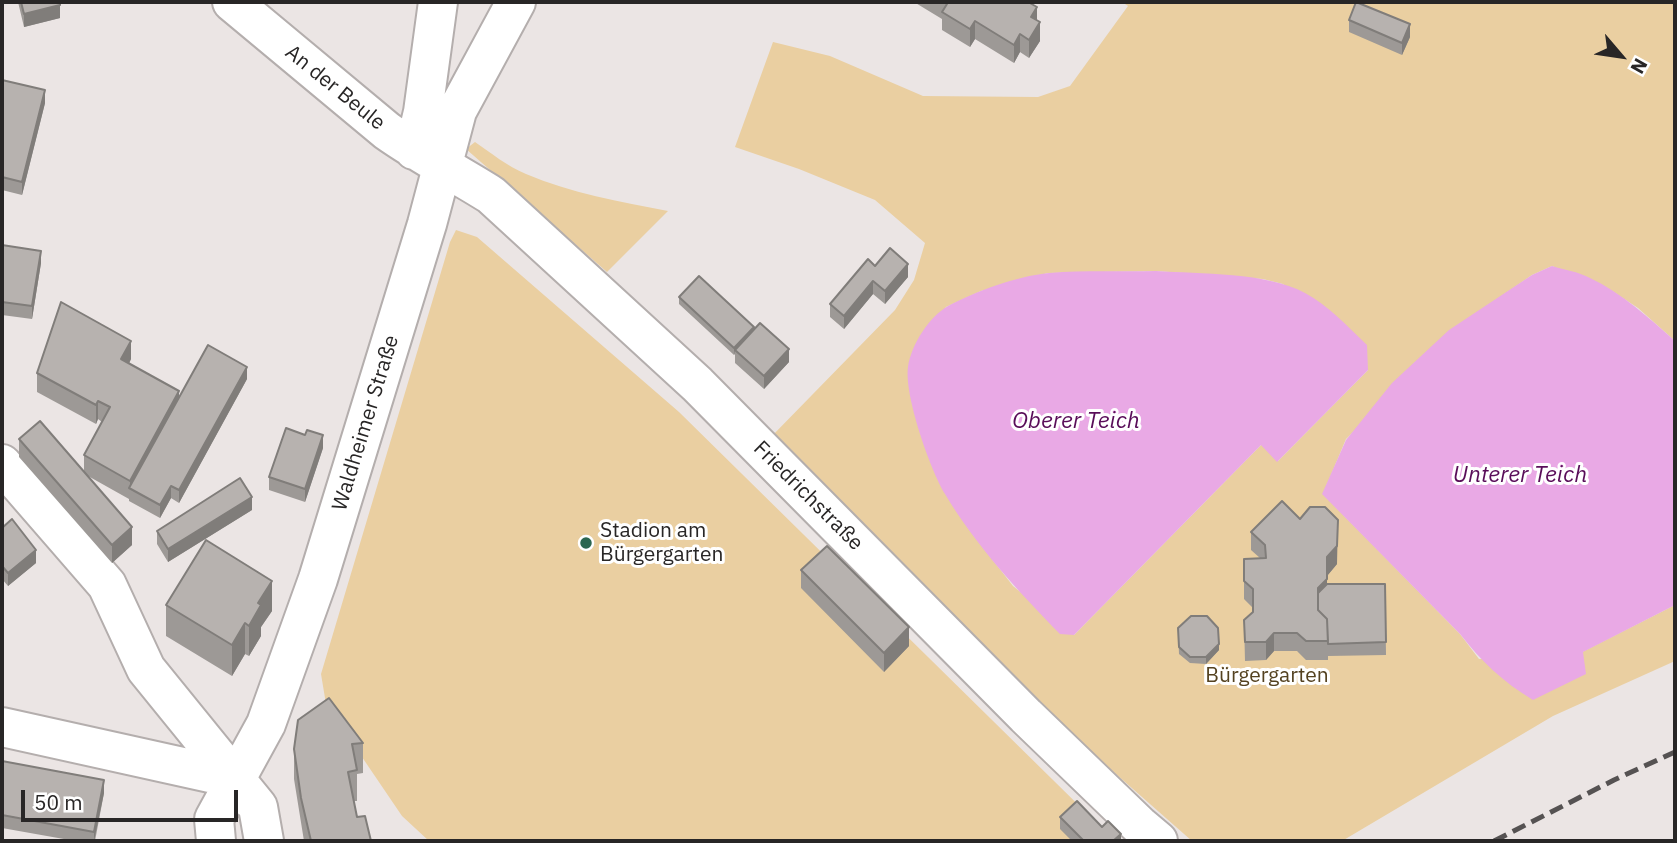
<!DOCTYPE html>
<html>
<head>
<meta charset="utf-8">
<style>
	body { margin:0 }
	#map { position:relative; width:1677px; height:843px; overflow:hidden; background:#ebe5e4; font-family:"IBM Plex Sans",sans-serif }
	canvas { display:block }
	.frame { position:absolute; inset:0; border:4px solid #282626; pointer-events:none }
	.north { position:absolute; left:1586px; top:21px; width:70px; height:70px; -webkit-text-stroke:5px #fff; paint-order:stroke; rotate:119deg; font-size:19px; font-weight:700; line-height:28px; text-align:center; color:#282626 }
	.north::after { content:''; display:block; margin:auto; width:24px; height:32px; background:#282626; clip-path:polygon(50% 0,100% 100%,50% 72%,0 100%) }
	.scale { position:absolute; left:21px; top:790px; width:217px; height:32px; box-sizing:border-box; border:4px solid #282626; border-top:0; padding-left:9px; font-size:21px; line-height:24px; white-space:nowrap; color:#282626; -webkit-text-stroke:5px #fff; paint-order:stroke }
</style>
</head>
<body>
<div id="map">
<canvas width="1677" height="843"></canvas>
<div class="frame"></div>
<div class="north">N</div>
<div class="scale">50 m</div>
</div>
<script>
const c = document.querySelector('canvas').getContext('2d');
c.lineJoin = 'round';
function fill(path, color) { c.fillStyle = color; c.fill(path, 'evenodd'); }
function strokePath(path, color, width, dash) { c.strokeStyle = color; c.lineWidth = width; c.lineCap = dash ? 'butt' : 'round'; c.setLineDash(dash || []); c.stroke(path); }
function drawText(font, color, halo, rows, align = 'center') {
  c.font = font + ' "IBM Plex Sans",sans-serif'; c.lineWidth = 6; c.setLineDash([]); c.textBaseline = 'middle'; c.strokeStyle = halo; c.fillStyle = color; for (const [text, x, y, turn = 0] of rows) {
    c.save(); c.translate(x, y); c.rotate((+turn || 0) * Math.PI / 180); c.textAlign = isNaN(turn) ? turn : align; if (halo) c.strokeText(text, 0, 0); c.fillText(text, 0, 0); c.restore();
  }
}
fill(new Path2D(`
	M1122 2H1675V341L1638 308 1612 291 1552 266 1532 275 1480 311 1346 439 1323 494 1460 634 1479 659 1582 652 1675 605V661L1553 716 1342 841H1192L991 664 770 438 895 310 914 280 925 243 875 200 799 169 735 147 773 42 830 56 923 96 1038 97 1070 86 1128 6ZM1156 271 1263 279 1283 284 1368 370 1278 461 1262 444 1074 635 1013 586 968 528 914 409 908 368 946 307 981 291 1048 273Z
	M475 142C491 153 507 166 526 174 571 193 620 202 668 211L607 272 466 149Z
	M456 230 477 237 679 412 1115 841H429L402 816 326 704 321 674 450 242Z`), '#eacfa1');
fill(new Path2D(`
	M1552 266C1565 270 1579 272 1590 278 1622 293 1649 318 1675 341V605L1583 652 1586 674 1533 700C1503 682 1481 661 1460 634L1322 494 1346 440 1392 383 1449 330 1532 275Z
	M1156 271C1200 274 1267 272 1305 293 1328 305 1348 327 1367 345L1368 370 1277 462 1261 445 1074 635 1060 634C1018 591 976 546 945 494 930 469 904 395 908 367 911 345 929 317 948 306 976 291 1018 276 1049 273 1085 270 1121 272 1156 271Z`), '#e9a9e5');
const minor = new Path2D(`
	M232 2 387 131C421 155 456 173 491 195L697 384 1026 716 1139 825 1158 841
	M414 150 423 112 438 2
	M2 464 107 585 146 669 258 807 264 841
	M2 727 237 779
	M216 841 214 819 266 724 318 579 427 224 457 111 516 2`);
strokePath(minor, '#b4aead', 42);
strokePath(minor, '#fff', 38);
strokePath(new Path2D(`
	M1494 841 1614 780 1675 752`), '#555252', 5, [14, 7]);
fill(new Path2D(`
	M18 2H60V18L24 27Z
	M914 2H1028L1037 20 1040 41 1029 58 1020 52 1014 63 975 39 970 47 942 30V19Z
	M1349 20 1410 37 1402 55 1349 32Z
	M2 82 45 103 22 195 2 190Z
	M2 245 41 263 32 319 2 315Z
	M875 266 908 277 885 304 873 294 844 329 830 317V304Z
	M679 297 789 362 764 389 735 363V354L734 355 679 304Z
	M131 359 129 364 179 397 247 379 179 503 171 498 160 518 129 501V499L88 476 132 545 112 563 19 457V439L84 471V455L102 422 98 419 96 424 37 392V373Z
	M305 435 323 448 305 502 269 490V477Z
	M252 510 168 562 157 544V531Z
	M1300 519 1337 564 1327 576V584H1385L1386 655 1328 656V660H1306L1297 651H1274L1266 660 1245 661 1244 620 1253 612V608L1244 599V559L1260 558 1251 550V532Z
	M2 528 36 563 8 586 2 579Z
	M801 570 909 646 884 672 801 588Z
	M166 605 272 611 261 627V636L249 656 245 654 232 676 166 636Z
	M1178 628 1219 650 1206 664 1190 663 1179 654Z
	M363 743V773L357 774V801H354L357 817 371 841H304L294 779V749Z
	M2 761 104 793 95 841H75L2 828Z
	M1060 817 1121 841H1072L1060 829Z`), '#9d9996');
fill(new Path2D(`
	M60 5V18L24 27V14Z
	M1037 7V26L1031 17Z
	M975 21V39L970 47V29Z
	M1040 22V41L1029 58V40Z
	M1410 24V37L1402 55V43Z
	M1020 34V52L1014 63V45Z
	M45 90V103L22 195V182Z
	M41 251V263L32 319V306Z
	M908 264V277L885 304V291Z
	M873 281V294L844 329V316Z
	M754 327V334L735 350 734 355V348Z
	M131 341V359L121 378V359Z
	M789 349V362L764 389V376Z
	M247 367V379L179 503V490Z
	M179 391V410L130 489V481Z
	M98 401V419L96 424V405Z
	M323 435V448L305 502V489Z
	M171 486V498L160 518V505Z
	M252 497V510L168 562V549Z
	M1338 520 1337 564 1327 576V557Z
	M132 527V545L112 563V545Z
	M36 550V563L8 586V573Z
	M1327 579V597L1318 606V588Z
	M272 581V611L261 627V636L249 656V626L258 603Z
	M245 623V654L232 676V645Z
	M909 627V646L884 672V653Z
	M1274 633V651L1266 660V642Z
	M1219 644V650L1206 664V657Z
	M104 780V793L94 841V832Z
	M1121 834V841H1113Z`), '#807d7a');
const building = new Path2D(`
	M21 2H60V5L24 14Z
	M944 2H1028L1037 7 1031 17 1040 22 1029 40 1020 34 1014 45 975 21 970 29 942 12 947 4Z
	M1356 2 1410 24 1402 43 1349 20Z
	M2 80 45 90 22 182 2 177Z
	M2 245 41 251 32 306 2 302Z
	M890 248 908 264 885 291 873 281 844 316 830 304 868 259 875 266Z
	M699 276 754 327 734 348 679 297Z
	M61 302 131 341 121 359 179 391 130 481 84 455 110 407 98 401 96 405 37 373Z
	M760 323 789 349 764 376 735 350Z
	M208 345 247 367 179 490 171 486 160 505 129 488Z
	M40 421 132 527 112 545 19 439Z
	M286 428 305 435 307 430 323 435 305 489 269 477Z
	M240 478 252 497 168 549 157 531Z
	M1282 501 1300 519 1310 507H1325L1338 520 1337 546 1327 557V579L1318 588V610L1327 619 1328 641H1306L1297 633H1274L1266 642H1245L1244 620 1253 612V589L1244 581V559L1266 558 1265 545 1251 532Z
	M12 519 36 550 8 573 2 566V528Z
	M206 540 272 581 258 603 261 605 249 626 245 623 232 645 166 605Z
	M827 546 909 627 884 653 801 570Z
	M1327 584H1385L1386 642 1328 644 1327 619 1318 610V593Z
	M1191 616H1207L1218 628 1219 644 1206 657H1190L1179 647 1178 628Z
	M329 698 363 743 352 744 357 770 348 772 357 817 365 816 371 841H311L301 798 294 749 298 720Z
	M2 761 104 780 94 832 2 815Z
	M1077 801 1102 827 1108 821 1121 834 1113 841H1084L1060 817Z`);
fill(building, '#b7b2af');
strokePath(building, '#807d7a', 2);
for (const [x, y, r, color] of [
	[586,543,7,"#2b6650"]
]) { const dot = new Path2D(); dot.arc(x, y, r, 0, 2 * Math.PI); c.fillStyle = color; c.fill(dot); strokePath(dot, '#fff', 2.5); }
drawText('21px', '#282626', '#fff', [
	["An der Beule",335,88,39],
	["Waldheimer Straße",366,423,-73],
	["Friedrichstraße",808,496,45]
]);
drawText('21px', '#282626', '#fff', [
	["Stadion am",600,531],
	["Bürgergarten",600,555]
], 'left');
drawText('21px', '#544220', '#fff', [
	["Bürgergarten",1267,676]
]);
drawText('italic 23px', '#590d59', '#fff', [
	["Oberer Teich",1076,421],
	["Unterer Teich",1520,475]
]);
</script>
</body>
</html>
